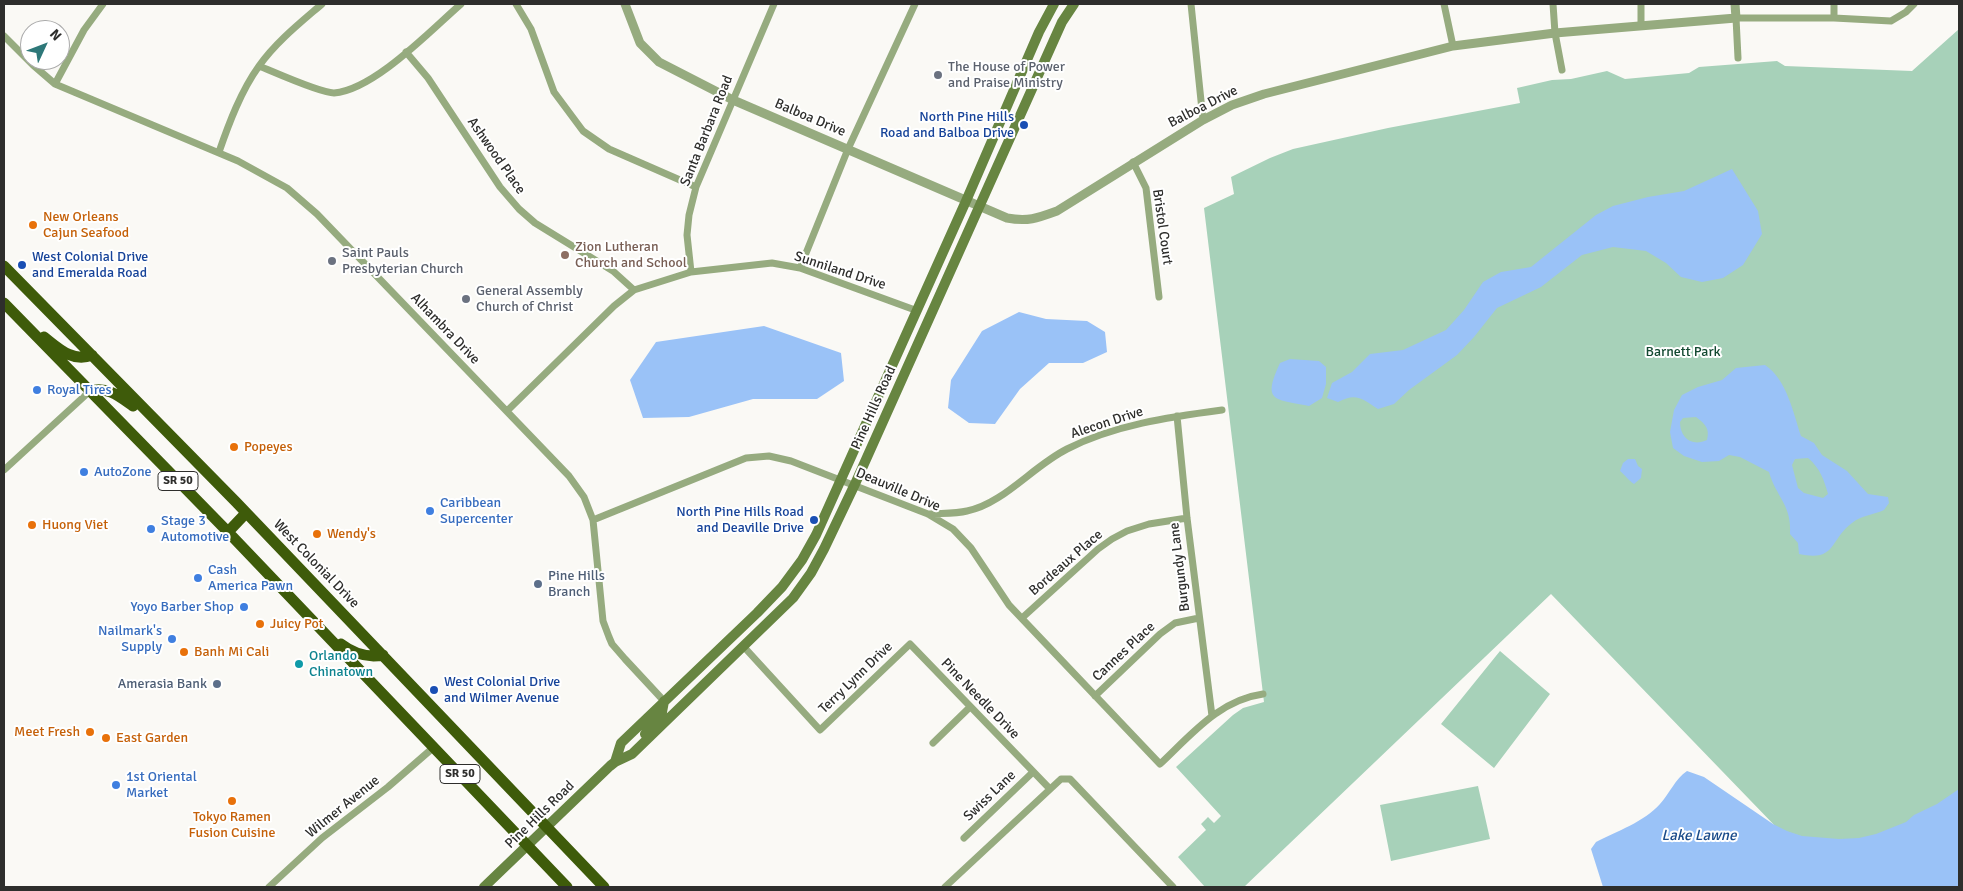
<!DOCTYPE html>
<html>
<head>
<meta charset="utf-8">
<style>
	body { margin:0 }
	#map { position:relative; width:1963px; height:891px; overflow:hidden; background:#faf9f5; font-family:Signika,sans-serif }
	canvas { display:block }
	.frame { position:absolute; inset:0; border:5px solid #2e2e2c; pointer-events:none }
	.north { position:absolute; left:20px; top:20px; width:50px; height:50px; box-sizing:border-box; background:#fff; border:1px solid #ababab; border-radius:50%; rotate:47deg; font-size:14px; font-weight:700; line-height:20px; text-align:center; color:#2e2e2c }
	.north::after { content:''; display:block; margin:auto; width:18px; height:22px; background:#2e7879; clip-path:polygon(50% 0,100% 100%,50% 72%,0 100%) }
</style>
</head>
<body>
<div id="map">
<canvas width="1963" height="891"></canvas>
<div class="frame"></div>
<div class="north">N</div>
</div>
<script>
const c = document.querySelector('canvas').getContext('2d');
c.lineJoin = 'round';
function fill(path, color) { c.fillStyle = color; c.fill(path, 'evenodd'); }
function strokePath(path, color, width, dash) { c.strokeStyle = color; c.lineWidth = width; c.lineCap = dash ? 'butt' : 'round'; c.setLineDash(dash || []); c.stroke(path); }
function drawText(font, color, halo, rows, align = 'center') {
  c.font = font + ' Signika,sans-serif'; c.lineWidth = 4; c.setLineDash([]); c.textBaseline = 'middle'; c.strokeStyle = halo; c.fillStyle = color; for (const [text, x, y, turn = 0] of rows) {
    c.save(); c.translate(x, y); c.rotate((+turn || 0) * Math.PI / 180); c.textAlign = isNaN(turn) ? turn : align; if (halo) c.strokeText(text, 0, 0); c.fillText(text, 0, 0); c.restore();
  }
}
fill(new Path2D(`
	M1959 29V887H1834L1551 594 1244 887H1205L1178 857 1206 830 1201 824 1208 817 1214 823 1221 816 1176 767 1233 715 1243 708 1264 702 1204 208 1234 194 1231 177 1270 158 1293 149 1388 128 1520 103 1517 88 1552 80 1571 79 1607 71 1625 79 1689 73 1699 67 1777 61 1785 66 1912 71Z
	M1500 651 1550 694 1494 768 1441 724Z
	M1478 786 1490 839 1391 861 1380 805Z`), '#a7d1b9');
fill(new Path2D(`
	M1732 169 1758 211 1762 234 1743 265 1723 278 1702 282 1681 277 1666 263 1646 251 1613 247 1582 255 1541 287 1497 308 1474 337 1457 355 1409 390 1394 404 1378 409C1363 399 1356 392 1338 402L1327 398 1332 383 1352 372 1370 354 1403 350 1446 330 1464 310 1483 282 1501 272 1531 267 1596 215 1613 206 1648 197 1684 191Z
	M1019 312 1046 319 1087 321 1105 332 1107 352 1083 363H1049L1020 389 995 424 969 423 948 408 951 380 982 331Z
	M764 326 841 353 844 381 817 399H753L689 417 643 418 630 380 656 342Z
	M1290 359 1319 361 1326 367V384L1322 398 1309 406C1274 399 1262 402 1280 363Z
	M1765 365C1787 380 1793 412 1801 436L1814 443 1822 455 1847 471 1868 494 1888 497 1889 503 1884 510C1873 515 1862 515 1852 523 1829 540 1837 562 1799 554L1798 543 1790 534C1792 505 1776 497 1769 472L1740 457 1729 455 1719 461 1702 462 1684 456 1673 448 1670 432 1674 410 1682 395 1698 387 1722 380 1736 368ZM1696 417C1705 424 1710 428 1707 440 1692 447 1680 438 1680 422L1683 418ZM1808 458C1820 468 1824 480 1828 494L1823 498 1804 493 1798 488 1792 465 1795 459Z
	M1628 459H1635L1638 466 1642 469 1641 478 1634 484C1628 480 1625 475 1620 471L1623 463Z
	M1687 771 1704 777 1773 824 1787 831 1802 836 1839 839 1859 838 1876 834 1906 822 1914 815 1937 804 1959 789V887H1603L1591 849 1596 842C1617 831 1644 822 1660 804 1670 793 1675 779 1687 771Z`), '#9ac2f7');
strokePath(new Path2D(`
	M516 4 531 29 554 92 583 131 609 149 696 187
	M1191 4 1203 120
	M1444 4 1453 46
	M1553 4 1555 33 1562 70
	M1641 4V26
	M1834 18V4
	M4 36 33 65 55 84 238 161 287 188 317 214 569 476 584 497 593 520 603 621 609 637 612 644 625 659 664 701
	M406 52 428 78 500 187 519 209 535 223 613 271 634 290
	M1738 58 1736 18H1834L1891 21 1906 12 1914 4
	M259 66C274 72 320 93 334 93 374 90 431 30 461 4
	M55 84 84 30 103 4
	M219 152C229 123 241 91 259 66 276 42 300 23 322 4
	M1133 162 1146 188 1159 297
	M800 268 848 149 915 4
	M691 272 687 235 689 215 696 187 774 4
	M507 411 614 306 634 290 691 272 772 263 800 268 915 310
	M1177 416 1187 518 1212 716
	M4 470 90 391
	M928 514C941 513 955 514 967 511 1003 504 1033 466 1067 449 1114 425 1169 417 1222 410
	M593 520 746 458 769 456 791 461 928 514 953 529 971 548 1009 605 1160 764C1191 735 1219 700 1263 694
	M1022 618 1098 549 1112 539 1127 531 1149 524 1187 518
	M744 647 820 730 910 644 1050 789
	M1095 696 1160 634 1175 623 1199 618
	M933 743 970 707
	M964 838 1033 772
	M269 887 322 838 388 787 434 747
	M945 887 1061 779H1070L1173 887`), '#96ab7f', 7);
strokePath(new Path2D(`
	M625 4 640 43 659 62 733 100 1007 218C1028 222 1038 218 1057 211L1203 120 1232 105 1264 94 1453 46 1555 33 1736 18 1735 4`), '#96ab7f', 9);
strokePath(new Path2D(`
	M645 734 662 712 664 701
	M615 762 621 743 757 613 782 587 802 560 816 535 966 201 1039 32 1054 4
	M484 887 610 766 615 762 632 754 793 598 811 573 824 549 855 484 1062 22 1074 4`), '#678541', 10);
strokePath(new Path2D(`
	M4 266 236 502 604 887
	M4 303 228 532 567 887
	M44 337C58 348 73 363 92 355
	M90 391C107 386 119 396 133 406
	M228 532 246 513
	M341 644C354 654 367 658 383 655`), '#3e5b0a', 11);
for (const [x, y, r, color] of [
	[938,75,5,"#6b7280"],
	[1024,125,5,"#1a4fb4"],
	[33,225,5,"#e8710a"],
	[565,255,5,"#8d6e63"],
	[332,261,5,"#6b7280"],
	[22,265,5,"#1a4fb4"],
	[466,299,5,"#6b7280"],
	[37,390,5,"#3f7fe0"],
	[234,447,5,"#e8710a"],
	[84,472,5,"#3f7fe0"],
	[430,511,5,"#3f7fe0"],
	[814,520,5,"#1a4fb4"],
	[32,525,5,"#e8710a"],
	[151,529,5,"#3f7fe0"],
	[317,534,5,"#e8710a"],
	[198,578,5,"#3f7fe0"],
	[538,584,5,"#5c6f8a"],
	[244,607,5,"#3f7fe0"],
	[260,624,5,"#e8710a"],
	[172,639,5,"#3f7fe0"],
	[184,652,5,"#e8710a"],
	[299,664,5,"#0f9aa8"],
	[217,684,5,"#5c6f8a"],
	[434,690,5,"#1a4fb4"],
	[90,732,5,"#e8710a"],
	[106,738,5,"#e8710a"],
	[116,785,5,"#3f7fe0"],
	[232,801,5,"#e8710a"]
]) { const dot = new Path2D(); dot.arc(x, y, r, 0, 2 * Math.PI); c.fillStyle = color; c.fill(dot); strokePath(dot, '#fff', 2); }
for (const [x, y, w] of [
	[178,481,40],
	[460,774,40]
]) { const box = new Path2D(); box.roundRect(x - w / 2, y - 9.5, w, 19, 4); c.fillStyle = '#fff'; c.fill(box); strokePath(box, '#2e2e2c', 1); }
drawText('bold 12px', '#2e2e2c', null, [
	["SR 50",178,481],
	["SR 50",460,774]
]);
drawText('14px', '#5b616d', '#fff', [
	["The House of Power",948,67],
	["and Praise Ministry",948,83],
	["Saint Pauls",342,253],
	["Presbyterian Church",342,269],
	["General Assembly",476,291],
	["Church of Christ",476,307]
], 'left');
drawText('14px', '#2e2e2c', '#fff', [
	["Balboa Drive",1203,107,-27],
	["Balboa Drive",810,118,23],
	["Santa Barbara Road",707,131,-68],
	["Ashwood Place",496,156,55],
	["Bristol Court",1162,227,82],
	["Sunniland Drive",840,271,18],
	["Alhambra Drive",445,329,46],
	["Pine Hills Road",874,408,-66],
	["Alecon Drive",1107,423,-18],
	["Deauville Drive",898,490,23],
	["Bordeaux Place",1066,563,-41],
	["West Colonial Drive",316,564,46],
	["Burgundy Lane",1180,567,-97],
	["Cannes Place",1124,652,-43],
	["Terry Lynn Drive",856,678,-44],
	["Pine Needle Drive",980,699,46],
	["Swiss Lane",990,796,-44],
	["Wilmer Avenue",343,807,-39],
	["Pine Hills Road",540,815,-44]
]);
drawText('14px', '#164399', '#fff', [
	["North Pine Hills",1014,117],
	["Road and Balboa Drive",1014,133],
	["West Colonial Drive",32,257,"left"],
	["and Emeralda Road",32,273,"left"],
	["North Pine Hills Road",804,512],
	["and Deaville Drive",804,528],
	["West Colonial Drive",444,682,"left"],
	["and Wilmer Avenue",444,698,"left"]
], 'right');
drawText('14px', '#c56008', '#fff', [
	["New Orleans",43,217],
	["Cajun Seafood",43,233],
	["Popeyes",244,447],
	["Huong Viet",42,525],
	["Wendy's",327,534],
	["Juicy Pot",270,624],
	["Banh Mi Cali",194,652],
	["Meet Fresh",80,732,"right"],
	["East Garden",116,738],
	["Tokyo Ramen",232,817,"center"],
	["Fusion Cuisine",232,833,"center"]
], 'left');
drawText('14px', '#785e54', '#fff', [
	["Zion Lutheran",575,247],
	["Church and School",575,263]
], 'left');
drawText('14px', '#134931', '#fff', [
	["Barnett Park",1683,352]
]);
drawText('14px', '#366cbe', '#fff', [
	["Royal Tires",47,390],
	["AutoZone",94,472],
	["Caribbean",440,503],
	["Supercenter",440,519],
	["Stage 3",161,521],
	["Automotive",161,537],
	["Cash",208,570],
	["America Pawn",208,586],
	["Yoyo Barber Shop",234,607,"right"],
	["Nailmark's",162,631,"right"],
	["Supply",162,647,"right"],
	["1st Oriental",126,777],
	["Market",126,793]
], 'left');
drawText('14px', '#4e5e75', '#fff', [
	["Pine Hills",548,576],
	["Branch",548,592],
	["Amerasia Bank",207,684,"right"]
], 'left');
drawText('14px', '#0d838f', '#fff', [
	["Orlando",309,656],
	["Chinatown",309,672]
], 'left');
drawText('italic 15px', '#1a4b8a', '#fff', [
	["Lake Lawne",1699,836]
]);
</script>
</body>
</html>
